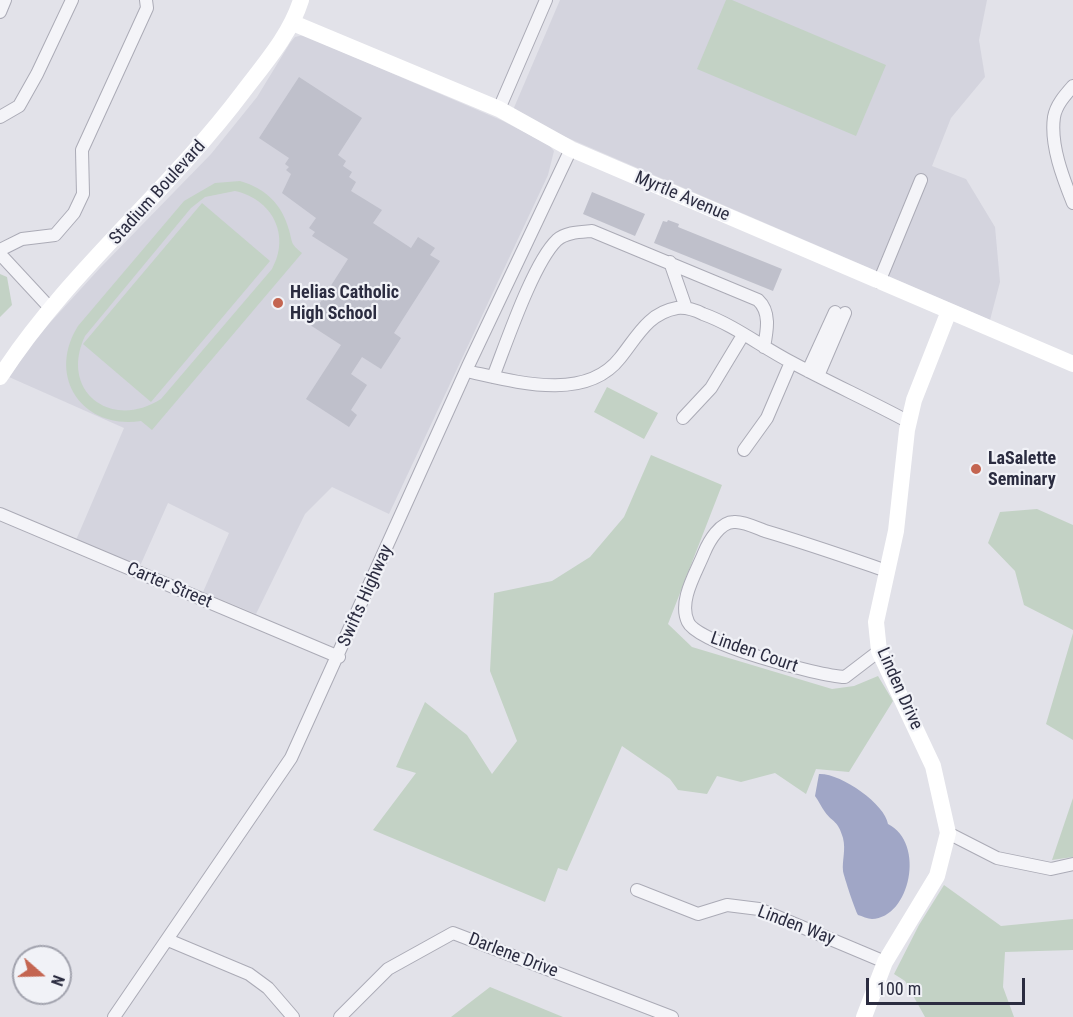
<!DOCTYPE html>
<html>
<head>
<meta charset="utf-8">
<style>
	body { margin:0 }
	#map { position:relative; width:1073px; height:1017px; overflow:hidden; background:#e2e2e9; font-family:"Roboto Condensed",sans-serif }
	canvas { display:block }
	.north { position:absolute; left:12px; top:945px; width:60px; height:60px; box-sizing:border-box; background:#f1f2f7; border:2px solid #a2a3ae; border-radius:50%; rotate:110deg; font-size:16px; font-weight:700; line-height:24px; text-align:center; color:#2b2c40 }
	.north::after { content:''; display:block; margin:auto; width:21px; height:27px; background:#c46551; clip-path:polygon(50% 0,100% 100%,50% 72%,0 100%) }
	.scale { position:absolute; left:866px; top:978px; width:159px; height:27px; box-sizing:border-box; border:3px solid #2b2c40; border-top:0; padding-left:8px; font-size:18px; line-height:21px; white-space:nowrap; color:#2b2c40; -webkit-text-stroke:4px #f1f2f7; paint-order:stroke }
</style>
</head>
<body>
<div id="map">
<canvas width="1073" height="1017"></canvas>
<div class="north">N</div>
<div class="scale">100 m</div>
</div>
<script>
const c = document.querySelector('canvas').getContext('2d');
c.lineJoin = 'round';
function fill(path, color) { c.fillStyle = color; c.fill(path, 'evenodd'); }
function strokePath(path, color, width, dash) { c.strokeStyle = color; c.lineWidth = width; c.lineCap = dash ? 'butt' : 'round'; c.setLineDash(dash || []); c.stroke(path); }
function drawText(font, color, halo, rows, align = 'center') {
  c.font = font + ' "Roboto Condensed",sans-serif'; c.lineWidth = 4.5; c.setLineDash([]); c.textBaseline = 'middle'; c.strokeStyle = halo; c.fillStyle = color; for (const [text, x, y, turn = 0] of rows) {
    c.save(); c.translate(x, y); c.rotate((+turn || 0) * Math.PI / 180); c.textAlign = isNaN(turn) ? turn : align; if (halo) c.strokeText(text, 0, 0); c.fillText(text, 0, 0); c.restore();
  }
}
fill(new Path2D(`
	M560 0H987L979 40 985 77 951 118 932 166 966 179 995 227 1000 282 990 320 561 135 513 110Z
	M303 35 503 121 549 145 554 151 548 175 389 514 332 487 305 514 256 614 203 592 229 533 168 503 140 566 76 540 124 428 9 377 37 337 100 268 211 154 257 97 290 43 295 37Z`), '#d4d4de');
fill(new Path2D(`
	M726 0H732L886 65 856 136 697 69Z
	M240 181C265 188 282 204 289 230 293 244 290 243 302 253L152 430 141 421C83 430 46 377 78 326L184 201 215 183ZM235 191C272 199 291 235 272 269L161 399C111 431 59 391 85 336L191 208 205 197Z
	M202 203 270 261 151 402 83 344Z
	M0 274 7 277 12 305 0 317Z
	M607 387 658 413 644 439 594 412Z
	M651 455 722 485 668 624 692 647 832 689 854 686 878 676 893 701 849 772 816 769 806 794 775 773 741 782 717 776 707 794 678 790 670 779 622 746 567 871 558 868 545 902 373 830 416 773 396 767 425 702 467 735 492 774 517 741 490 671 494 593 552 581 590 557 624 517Z
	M1037 509 1073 525V630L1024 605 1015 571 988 543 1000 512Z
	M1073 633V740L1046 724Z
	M1073 798V857L1052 860Z
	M944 885 1001 926 1073 919V950L1005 952 1003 987 1014 1017H925L905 981 894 974 919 925Z
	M490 987 563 1017H451Z`), '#c3d2c5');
fill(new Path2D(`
	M819 774C841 773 885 804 888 824 926 843 910 918 872 919 868 919 862 916 858 915 855 910 844 877 843 871 842 860 846 850 843 838 838 820 833 823 825 812 821 807 819 801 815 796Z`), '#a0a6c6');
fill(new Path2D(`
	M299 77 362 118 338 155 346 161 343 166 352 172 349 177 356 182 351 191 382 210 373 223 411 248 418 237 435 248 430 255 440 261 394 333 401 338 381 369 362 357 351 374 367 385 351 410 357 415 349 427 306 399 341 345 307 323 348 259 312 236 315 232 309 228 316 218 282 193 291 174 286 170 289 167 285 164 289 158 259 138Z
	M592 192 645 214 635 236 583 214Z
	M668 220 679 224 678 227 782 269 773 291 654 243 663 221 667 222Z`), '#bfc0cb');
const street = new Path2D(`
	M0 12 5 0
	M1073 86C1065 95 1056 105 1054 117 1050 145 1063 178 1073 203
	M499 109 546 0
	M0 117 19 106 37 74 72 0
	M0 250 22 239 55 235 74 213 83 194 82 150 147 8 146 0
	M0 254 51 309
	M670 262 686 308
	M879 282 921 180
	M466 371C513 381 585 403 620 358 637 337 648 313 677 308 686 307 695 310 703 314 734 325 762 347 791 362 830 383 870 401 909 422
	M808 371 835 312
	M818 376 845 313
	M493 377C506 344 533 263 557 240 566 232 581 232 592 231L758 300C771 312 767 331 764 347
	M683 418 711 388 743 335
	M744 450 767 418 791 362
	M0 514 339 657
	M879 651 845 677C819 676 698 644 688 622 678 601 696 573 704 553 709 541 720 522 734 522 743 521 757 528 765 531 806 543 846 557 887 571
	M948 833 997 858 1051 869 1073 864
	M637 890 698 914 727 905 759 909 885 962
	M168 940 249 974 268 988 293 1017
	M114 1017 291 758 469 364 571 149
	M340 1017 388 969 453 933 672 1017`);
strokePath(street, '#ababb6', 14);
strokePath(street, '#f4f4f8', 12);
strokePath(new Path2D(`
	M293 23 499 109 571 149 1073 364
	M0 377C67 273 168 192 243 92 265 63 290 35 301 0
	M864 1017 885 962 937 876 948 833 933 766 879 651 876 622 896 531 907 430 914 400 949 311`), '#fff', 16);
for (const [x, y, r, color] of [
	[278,303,6,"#c46551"],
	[976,469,6,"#c46551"]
]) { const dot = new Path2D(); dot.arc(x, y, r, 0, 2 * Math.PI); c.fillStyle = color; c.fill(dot); strokePath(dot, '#f1f2f7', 2); }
drawText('18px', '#2b2c40', '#f1f2f7', [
	["Stadium Boulevard",158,193,-48],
	["Myrtle Avenue",682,197,23],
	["Carter Street",169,586,23],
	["Swifts Highway",366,596,-66],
	["Linden Court",754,653,19],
	["Linden Drive",899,689,66],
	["Linden Way",796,926,21],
	["Darlene Drive",513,956,21]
]);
drawText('bold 18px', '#2b2c40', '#f1f2f7', [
	["Helias Catholic",290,293],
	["High School",290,314],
	["LaSalette",988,459],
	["Seminary",988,480]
], 'left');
</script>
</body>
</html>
